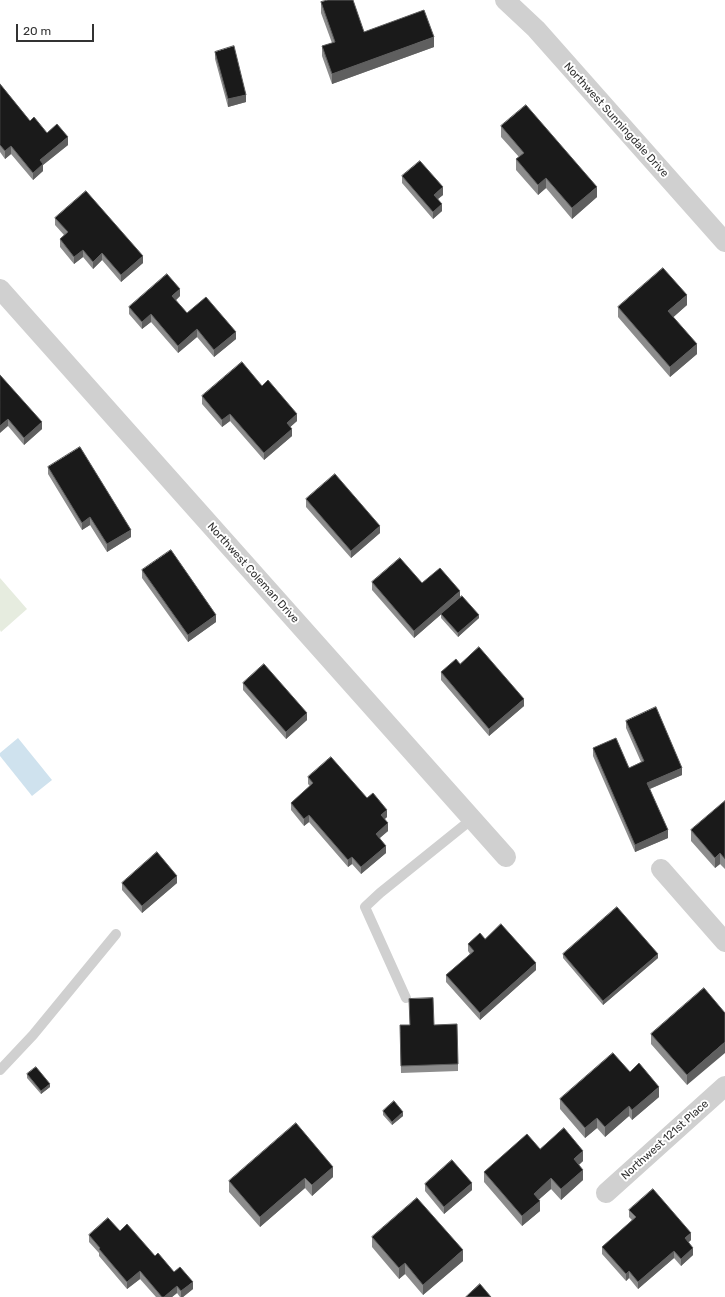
<!DOCTYPE html>
<html>
<head>
<meta charset="utf-8">
<style>
	body { margin:0 }
	#map { position:relative; width:725px; height:1297px; overflow:hidden; background:#fff; font-family:Rubik,sans-serif }
	canvas { display:block }
	.scale { position:absolute; left:16px; top:24px; width:78px; height:18px; box-sizing:border-box; border:2px solid #333; border-top:0; padding-left:5px; font-size:12px; line-height:14px; white-space:nowrap; color:#333; -webkit-text-stroke:3px #fff; paint-order:stroke }
</style>
</head>
<body>
<div id="map">
<canvas width="725" height="1297"></canvas>
<div class="scale">20 m</div>
</div>
<script>
const c = document.querySelector('canvas').getContext('2d');
c.lineJoin = 'round';
function fill(path, color) { c.fillStyle = color; c.fill(path, 'evenodd'); }
function strokePath(path, color, width, dash) { c.strokeStyle = color; c.lineWidth = width; c.lineCap = dash ? 'butt' : 'round'; c.setLineDash(dash || []); c.stroke(path); }
function drawText(font, color, halo, rows, align = 'center') {
  c.font = font + ' Rubik,sans-serif'; c.lineWidth = 4; c.setLineDash([]); c.textBaseline = 'middle'; c.strokeStyle = halo; c.fillStyle = color; for (const [text, x, y, turn = 0] of rows) {
    c.save(); c.translate(x, y); c.rotate((+turn || 0) * Math.PI / 180); c.textAlign = isNaN(turn) ? turn : align; if (halo) c.strokeText(text, 0, 0); c.fillText(text, 0, 0); c.restore();
  }
}
fill(new Path2D(`
	M0 578 27 609 1 632 0 630Z`), '#e6ecdf');
fill(new Path2D(`
	M18 738 52 780 32 796 0 756V753Z`), '#cfe2ee');
strokePath(new Path2D(`
	M406 998 365 907 380 893 472 819
	M0 1070 33 1035 116 934`), '#d0d0d0', 10);
strokePath(new Path2D(`
	M505 0 536 29 725 242
	M0 289 506 857
	M661 869 725 942
	M606 1193 725 1086`), '#d0d0d0', 20);
fill(new Path2D(`
	M321 2 364 32 434 47 332 84 322 56V46L332 43 321 13Z
	M215 52 246 102 228 107 215 59Z
	M0 84 30 121 47 133 68 145 43 165V171L33 180 11 154 5 159 0 152Z
	M501 126 597 197 572 219 546 188 538 195 516 170V159L519 157 501 137Z
	M402 176 443 195 438 199 442 211 433 219 402 183Z
	M55 218 143 263 121 282 102 260 93 269 83 257 74 264 60 247V239L64 235 55 225Z
	M180 296 176 300 187 313 236 339 214 357 197 337 178 353 151 322 142 329 129 314V307Z
	M687 305 673 317 697 354 670 377 618 317V307Z
	M0 375 42 429 24 445 8 426Z
	M262 386 297 421 290 427 292 436 264 460 230 421 222 427 202 404V396Z
	M48 467 131 537 107 552 90 525 82 530 48 474Z
	M306 499 380 533 351 558 306 507Z
	M142 570 216 622 188 642 142 578Z
	M372 582 422 583 460 598 479 618 458 637 441 618V614L457 600 414 638 372 590Z
	M460 664 524 706 489 736 441 680V672Z
	M243 683 307 720 286 739 243 690Z
	M626 721 682 775 650 789 668 838 635 852 593 756V748L629 768 641 762 626 728Z
	M308 777 367 798 387 817 385 819 388 831 380 838 386 853 361 874 352 864 348 867 309 822 304 826 291 810V803L310 786 308 784Z
	M725 801V869L720 864 715 868 691 841V830Z
	M122 883H177L142 913 122 890Z
	M468 944 536 970 480 1020 446 982V975L470 954 468 951Z
	M563 954 658 958 603 1005 563 958Z
	M725 1013 687 1085 651 1044V1034Z
	M434 1025 458 1064V1071L401 1073 400 1032Z
	M630 1072 659 1097 632 1120 629 1116 605 1137 597 1128 585 1138 560 1109V1099Z
	M27 1074 50 1087 41 1094 27 1078Z
	M383 1111 403 1116 392 1125 383 1115Z
	M540 1149 583 1161 579 1165 583 1180 561 1200 551 1189 539 1199 540 1211 522 1226 484 1182V1172Z
	M333 1167V1177L312 1196 305 1188 260 1227 229 1192V1181Z
	M425 1184 472 1190 444 1214 425 1191Z
	M629 1210 691 1240 689 1242 693 1255 681 1266 674 1258 638 1289 629 1278 626 1281 602 1254V1247L632 1220 629 1217Z
	M89 1235 155 1256 174 1272 193 1289 183 1297H180L177 1293 172 1297H156L140 1279 127 1289 99 1256V1253L89 1242Z
	M372 1237 463 1261 423 1295 405 1274 399 1279 372 1247Z`), '#8c8c8c');
fill(new Path2D(`
	M434 37V47L332 84V74Z
	M246 95V102L228 107V99Z
	M68 137V145L43 165V171L33 180V173L40 160Z
	M11 146V154L5 159V151Z
	M546 178V188L538 195V185Z
	M443 187V195L434 202V195Z
	M597 187V197L572 219V208Z
	M442 204V211L433 219V212Z
	M83 250V257L74 264V257Z
	M102 253V260L93 269V262Z
	M143 256V263L121 282V275Z
	M180 289V296L172 304V296Z
	M687 295V305L668 322V311Z
	M151 314V322L142 329V322Z
	M197 329V337L178 353V346Z
	M236 332V339L214 357V350Z
	M697 344V354L670 377V367Z
	M230 414V421L222 427V420Z
	M297 414V421L287 430V423Z
	M8 419V426L0 433V426Z
	M42 422V429L24 445V438Z
	M292 429V436L264 460V453Z
	M90 517V525L82 530V523Z
	M380 526V533L351 558V551Z
	M131 530V537L107 552V544Z
	M460 591V598L414 638V631Z
	M216 615V622L188 642V635Z
	M479 615V618L458 637V633Z
	M524 699V706L489 736V729Z
	M307 713V720L286 739V732Z
	M682 768V775L647 790V783Z
	M387 810V817L381 822V815Z
	M309 815V822L304 826V819Z
	M388 823V831L376 841V834Z
	M668 830V838L635 852V845Z
	M386 846V853L361 874V867Z
	M720 853V864L715 868V858Z
	M352 857V864L348 867V860Z
	M177 876V883L142 913V906Z
	M658 954V958L603 1005V1001Z
	M536 963V970L480 1020V1013Z
	M725 1042V1053L687 1085V1075Z
	M50 1084V1087L41 1094V1091Z
	M659 1087V1097L632 1120V1110Z
	M629 1106V1116L605 1137V1127Z
	M403 1112V1116L392 1125V1122Z
	M597 1118V1128L585 1138V1128Z
	M583 1151V1161L574 1169V1159Z
	M333 1167V1177L312 1196V1185Z
	M583 1170V1180L561 1200V1189Z
	M305 1178V1188L260 1227V1217Z
	M551 1178V1189L534 1204V1194Z
	M472 1183V1190L444 1214V1207Z
	M540 1201V1211L522 1226V1216Z
	M691 1233V1240L685 1245V1238Z
	M693 1248V1255L681 1266V1259Z
	M463 1250V1261L423 1295V1285Z
	M674 1251V1258L638 1289V1282Z
	M405 1263V1274L399 1279V1268Z
	M140 1271V1279L127 1289V1282Z
	M629 1271V1278L626 1281V1274Z
	M193 1282V1289L183 1297H181V1291Z
	M177 1286V1293L172 1297H164Z`), '#5f5f5f');
const building = new Path2D(`
	M328 0H353L364 32 424 10 434 37 332 74 322 46 335 42 321 2Z
	M234 46 246 95 228 99 215 52Z
	M0 84 30 121 34 117 47 133 57 124 68 137 40 160 43 164 33 173 11 146 5 151 0 145Z
	M526 105 597 187 572 208 546 178 538 185 516 159 524 153 501 126Z
	M420 161 443 187 434 195 442 204 433 212 402 176Z
	M86 191 143 256 121 275 102 253 93 262 83 250 74 257 60 239 68 232 55 218Z
	M663 268 687 295 668 311 697 344 670 367 618 307Z
	M167 274 180 289 172 296 187 313 206 297 236 332 214 350 197 329 178 346 151 314 142 322 129 307Z
	M242 362 262 386 268 380 297 414 287 423 292 429 264 453 230 414 222 420 202 396Z
	M0 375 42 422 24 438 8 419 0 426Z
	M80 447 131 530 107 544 90 517 82 523 48 467Z
	M335 474 380 526 351 551 306 499Z
	M171 550 216 615 188 635 142 570Z
	M400 558 422 583 440 568 460 591 414 631 372 582Z
	M462 596 479 615 458 633 441 614Z
	M479 647 524 699 489 729 441 672 456 659 460 664Z
	M264 664 307 713 286 732 243 683Z
	M656 707 682 768 647 783 668 830 635 845 593 748 616 738 629 768 644 761 626 721Z
	M331 757 367 798 373 793 387 810 381 815 388 823 376 834 386 846 361 867 352 857 348 860 309 815 304 819 291 803 313 783 308 777Z
	M725 801V859L720 853 715 858 691 830Z
	M157 852 177 876 142 906 122 883Z
	M617 907 658 954 603 1001 563 954Z
	M501 924 536 963 480 1013 446 975 474 951 468 944 480 933 485 939Z
	M704 988 725 1013V1042L687 1075 651 1034Z
	M433 998 434 1025 457 1024 458 1064 401 1066 400 1025H410L409 999Z
	M613 1053 630 1072 639 1063 659 1087 632 1110 629 1106 605 1127 597 1118 585 1128 560 1099Z
	M36 1067 50 1084 41 1091 27 1074Z
	M394 1101 403 1112 392 1122 383 1111Z
	M296 1123 333 1167 312 1185 305 1178 260 1217 229 1181Z
	M564 1128 583 1151 574 1159 583 1170 561 1189 551 1178 534 1194 540 1201 522 1216 484 1172 527 1134 540 1149Z
	M452 1160 472 1183 444 1207 425 1184Z
	M653 1189 691 1233 685 1238 693 1248 681 1259 674 1251 638 1282 629 1271 626 1274 602 1247 636 1217 629 1210Z
	M417 1198 463 1250 423 1285 405 1263 399 1268 372 1237Z
	M108 1218 120 1231 127 1224 155 1256 158 1253 174 1272 180 1267 193 1282 181 1291 177 1286 164 1297H162L140 1271 127 1282 99 1249 100 1248 89 1235Z
	M480 1284 491 1297H466Z`);
fill(building, '#1a1a1a');
strokePath(building, '#5f5f5f', 1);
drawText('11px', '#333', '#fff', [
	["Northwest Sunningdale Drive",616,120,48],
	["Northwest Coleman Drive",253,573,48],
	["Northwest 121st Place",665,1140,-42]
]);
</script>
</body>
</html>
